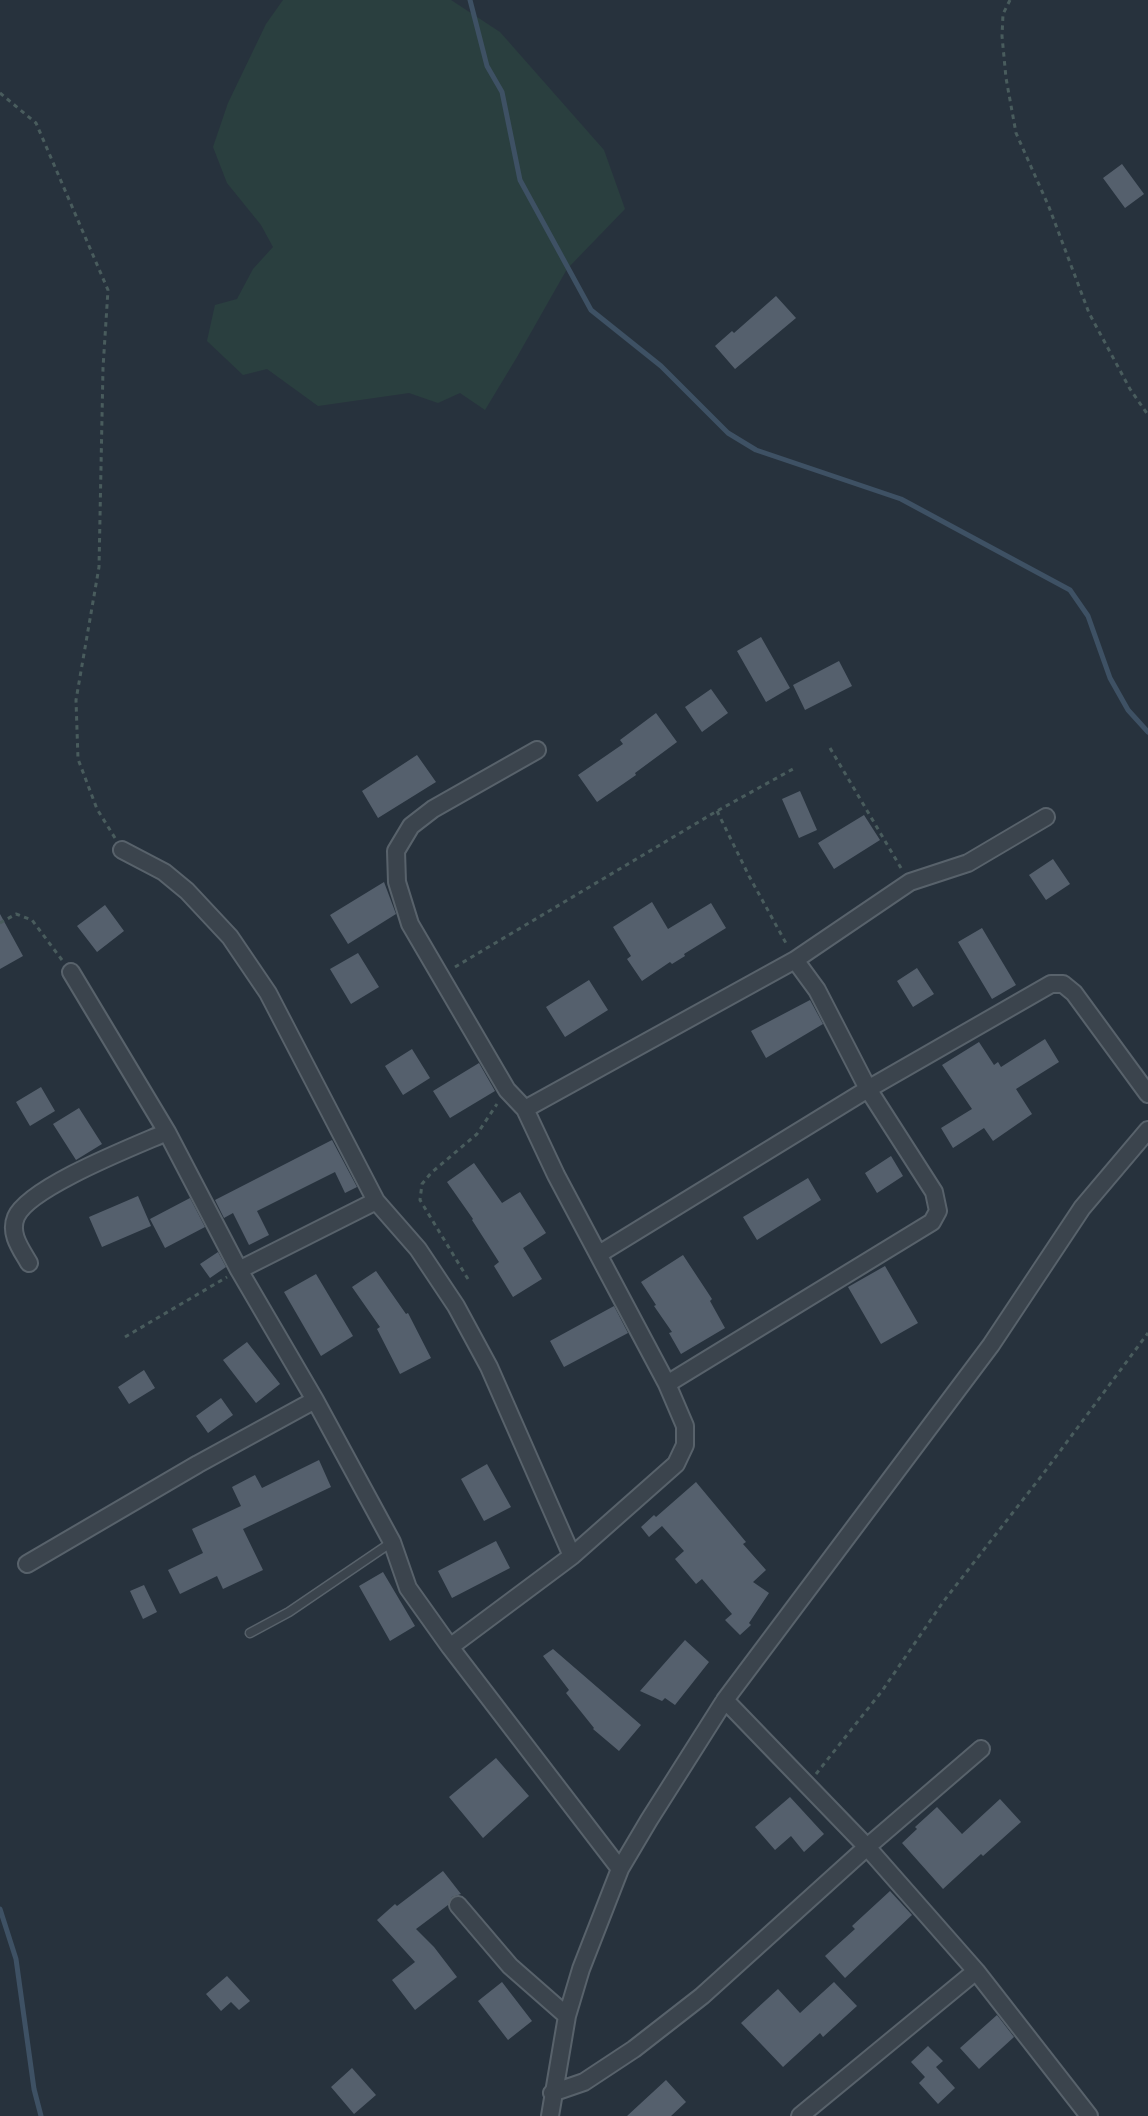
<!DOCTYPE html>
<html>
<head>
<meta charset="utf-8">
<style>
	body { margin:0 }
	canvas { display:block; background:#27323d }
</style>
</head>
<body>
<canvas width="1148" height="2116"></canvas>
<script>
const c = document.querySelector('canvas').getContext('2d');
c.lineJoin = 'round';
function fill(path, color) { c.fillStyle = color; c.fill(path, 'evenodd'); }
function strokePath(path, color, width, dash) { c.strokeStyle = color; c.lineWidth = width; c.lineCap = dash ? 'butt' : 'round'; c.setLineDash(dash || []); c.stroke(path); }
fill(new Path2D(`
	M283 0H451L500 32 604 150 625 209 567 269 517 357 485 410 460 393 438 403 409 393 318 406 267 369 243 375 207 341 215 305 237 299 253 269 273 247 261 225 227 183 213 147 228 103 266 24Z`), '#2a3f3f');
strokePath(new Path2D(`
	M470 0 487 66 502 92 520 180 591 310 661 366 728 433 756 450 901 499 1070 590 1088 616 1110 678 1128 710 1148 732
	M0 1909 16 1959 34 2089 41 2116`), '#3e5164', 5);
fill(new Path2D(`
	M1122 164 1144 194 1125 208 1103 178Z
	M776 296 796 318 735 369 715 346 732 331 734 333Z
	M761 637 790 688 766 702 737 651Z
	M839 661 852 686 805 710 793 685Z
	M711 689 728 713 702 732 685 707Z
	M656 713 677 742 635 773 636 775 597 802 578 775 623 744 620 740Z
	M417 755 436 782 378 818 362 791Z
	M800 791 817 830 799 838 782 799Z
	M864 815 880 840 834 869 818 843Z
	M1053 859 1070 884 1046 900 1029 875Z
	M384 882 396 914 348 944 330 915Z
	M652 902 668 929 711 903 726 928 684 954 685 956 672 964 670 962 642 981 627 959 631 956 613 927Z
	M105 905 124 931 97 952 77 926Z
	M0 914 23 956 0 969Z
	M982 928 1016 985 992 999 958 942Z
	M358 953 379 987 351 1004 330 969Z
	M917 968 934 994 913 1007 897 981Z
	M589 980 608 1010 565 1037 546 1007Z
	M810 1000 823 1024 766 1058 751 1031Z
	M1045 1039 1059 1062 1016 1089 1032 1114 993 1141 984 1128 953 1148 941 1128 972 1109 942 1065 979 1042 994 1065 998 1062 1001 1067Z
	M412 1049 430 1078 403 1095 385 1066Z
	M479 1063 495 1091 450 1118 433 1091Z
	M41 1087 55 1111 30 1126 16 1102Z
	M79 1108 102 1144 76 1160 53 1124Z
	M332 1140 357 1187 345 1193 335 1172 257 1211 269 1235 249 1245 233 1213 224 1218 215 1200Z
	M891 1156 903 1176 877 1193 865 1173Z
	M474 1163 502 1203 520 1192 546 1233 523 1248 542 1279 513 1297 494 1266 499 1262 472 1220 473 1219 447 1182Z
	M808 1178 821 1200 757 1240 743 1217Z
	M138 1196 151 1226 102 1247 89 1217Z
	M190 1198 205 1227 165 1248 150 1219Z
	M218 1252 226 1267 210 1278 200 1264Z
	M683 1255 712 1299 710 1301 725 1328 681 1354 669 1333 672 1332 654 1306 656 1305 641 1282Z
	M885 1266 918 1323 881 1344 848 1287Z
	M376 1271 406 1314 408 1313 431 1358 400 1374 377 1329 380 1327 352 1287Z
	M316 1274 353 1336 321 1356 284 1292Z
	M614 1306 628 1333 564 1367 550 1341Z
	M247 1342 280 1384 256 1403 223 1360Z
	M144 1370 155 1388 129 1404 118 1387Z
	M221 1398 233 1415 208 1433 196 1416Z
	M319 1460 331 1487 243 1529 263 1570 223 1589 217 1576 180 1594 168 1570 203 1553 192 1529 241 1506 232 1487 255 1475 262 1488Z
	M487 1464 511 1507 484 1521 461 1479Z
	M696 1482 746 1542 743 1544 766 1570 753 1582 769 1593 749 1623 751 1625 740 1635 725 1620 732 1614 702 1579 696 1584 675 1559 684 1551 662 1526 649 1537 641 1527 654 1515 656 1517Z
	M496 1541 510 1568 452 1598 438 1571Z
	M383 1572 415 1626 390 1641 359 1586Z
	M144 1585 157 1612 143 1619 130 1591Z
	M685 1640 709 1662 675 1705 665 1698 662 1701 640 1691Z
	M553 1649 641 1725 619 1751 593 1729 594 1728 566 1693 569 1690 543 1656Z
	M496 1758 529 1796 483 1838 449 1797Z
	M790 1797 824 1834 804 1852 791 1836 775 1850 755 1827Z
	M1000 1799 1021 1822 983 1856 981 1854 943 1889 902 1843 917 1829 915 1827 937 1807 962 1834Z
	M443 1871 461 1894 452 1897 448 1905 416 1929 434 1947 457 1977 415 2010 392 1980 415 1962 377 1920 395 1904 397 1906Z
	M890 1891 912 1915 845 1978 825 1956 855 1929 852 1926Z
	M227 1976 250 2001 239 2010 231 2002 221 2011 206 1994Z
	M502 1982 532 2021 508 2040 478 2001Z
	M834 1982 857 2006 823 2037 820 2033 783 2067 741 2023 778 1989 800 2013Z
	M997 2015 1014 2037 979 2069 960 2048Z
	M928 2046 943 2061 936 2067 955 2088 938 2104 919 2083 925 2077 911 2062Z
	M352 2068 376 2095 354 2114 331 2087Z
	M666 2080 686 2102 671 2116H627Z`), '#55606d');
const lane = new Path2D(`
	M250 1633 289 1612 392 1542`);
const street = new Path2D(`
	M122 850 164 872 187 891 230 937 268 993 376 1201 418 1249 456 1306 489 1367 572 1556
	M71 972 167 1132 239 1270 315 1400 392 1542 408 1588 450 1647 620 1869
	M525 1109 795 960 910 882 968 863 1046 817
	M599 1254 868 1089 817 990 795 960
	M29 1263C21 1249 9 1234 16 1217 29 1187 135 1146 167 1132
	M239 1270 376 1201
	M667 1384 932 1222 938 1211 934 1192 868 1089 1051 984H1063L1074 993 1148 1094
	M27 1564 198 1464 315 1400
	M450 1647 572 1556 676 1464 685 1445V1426L667 1384 556 1175 525 1109 507 1090 410 924 397 882 396 851 411 826 433 809 537 750
	M725 1700 867 1847 976 1971 1089 2116
	M458 1905 510 1966 567 2016
	M552 2093 584 2082 634 2049 702 1996 867 1847 981 1749
	M550 2116 567 2016 581 1969 620 1869 649 1820 725 1700 991 1345 1082 1208 1148 1130
	M800 2116 976 1971`);
strokePath(lane, '#58626b', 11);
strokePath(street, '#58626b', 20);
strokePath(new Path2D(`
	M1010 0 1003 14 1002 36 1006 78 1016 133 1049 207 1089 313 1130 389 1148 415
	M0 93 36 123 108 290 103 368 99 567 76 700 78 759 97 809 115 838
	M830 748 901 868
	M717 811 749 876 787 945
	M0 923 16 914 32 920 62 960
	M455 967 717 811 793 769
	M468 1279 420 1200 422 1184 431 1173 477 1134 497 1104
	M125 1337 227 1277
	M816 1774 882 1691 943 1602 1043 1474 1148 1333`), '#495c5d', 3, [4.5, 4.5]);
strokePath(lane, '#3b444d', 8);
strokePath(street, '#3b444d', 16);
</script>
</body>
</html>
